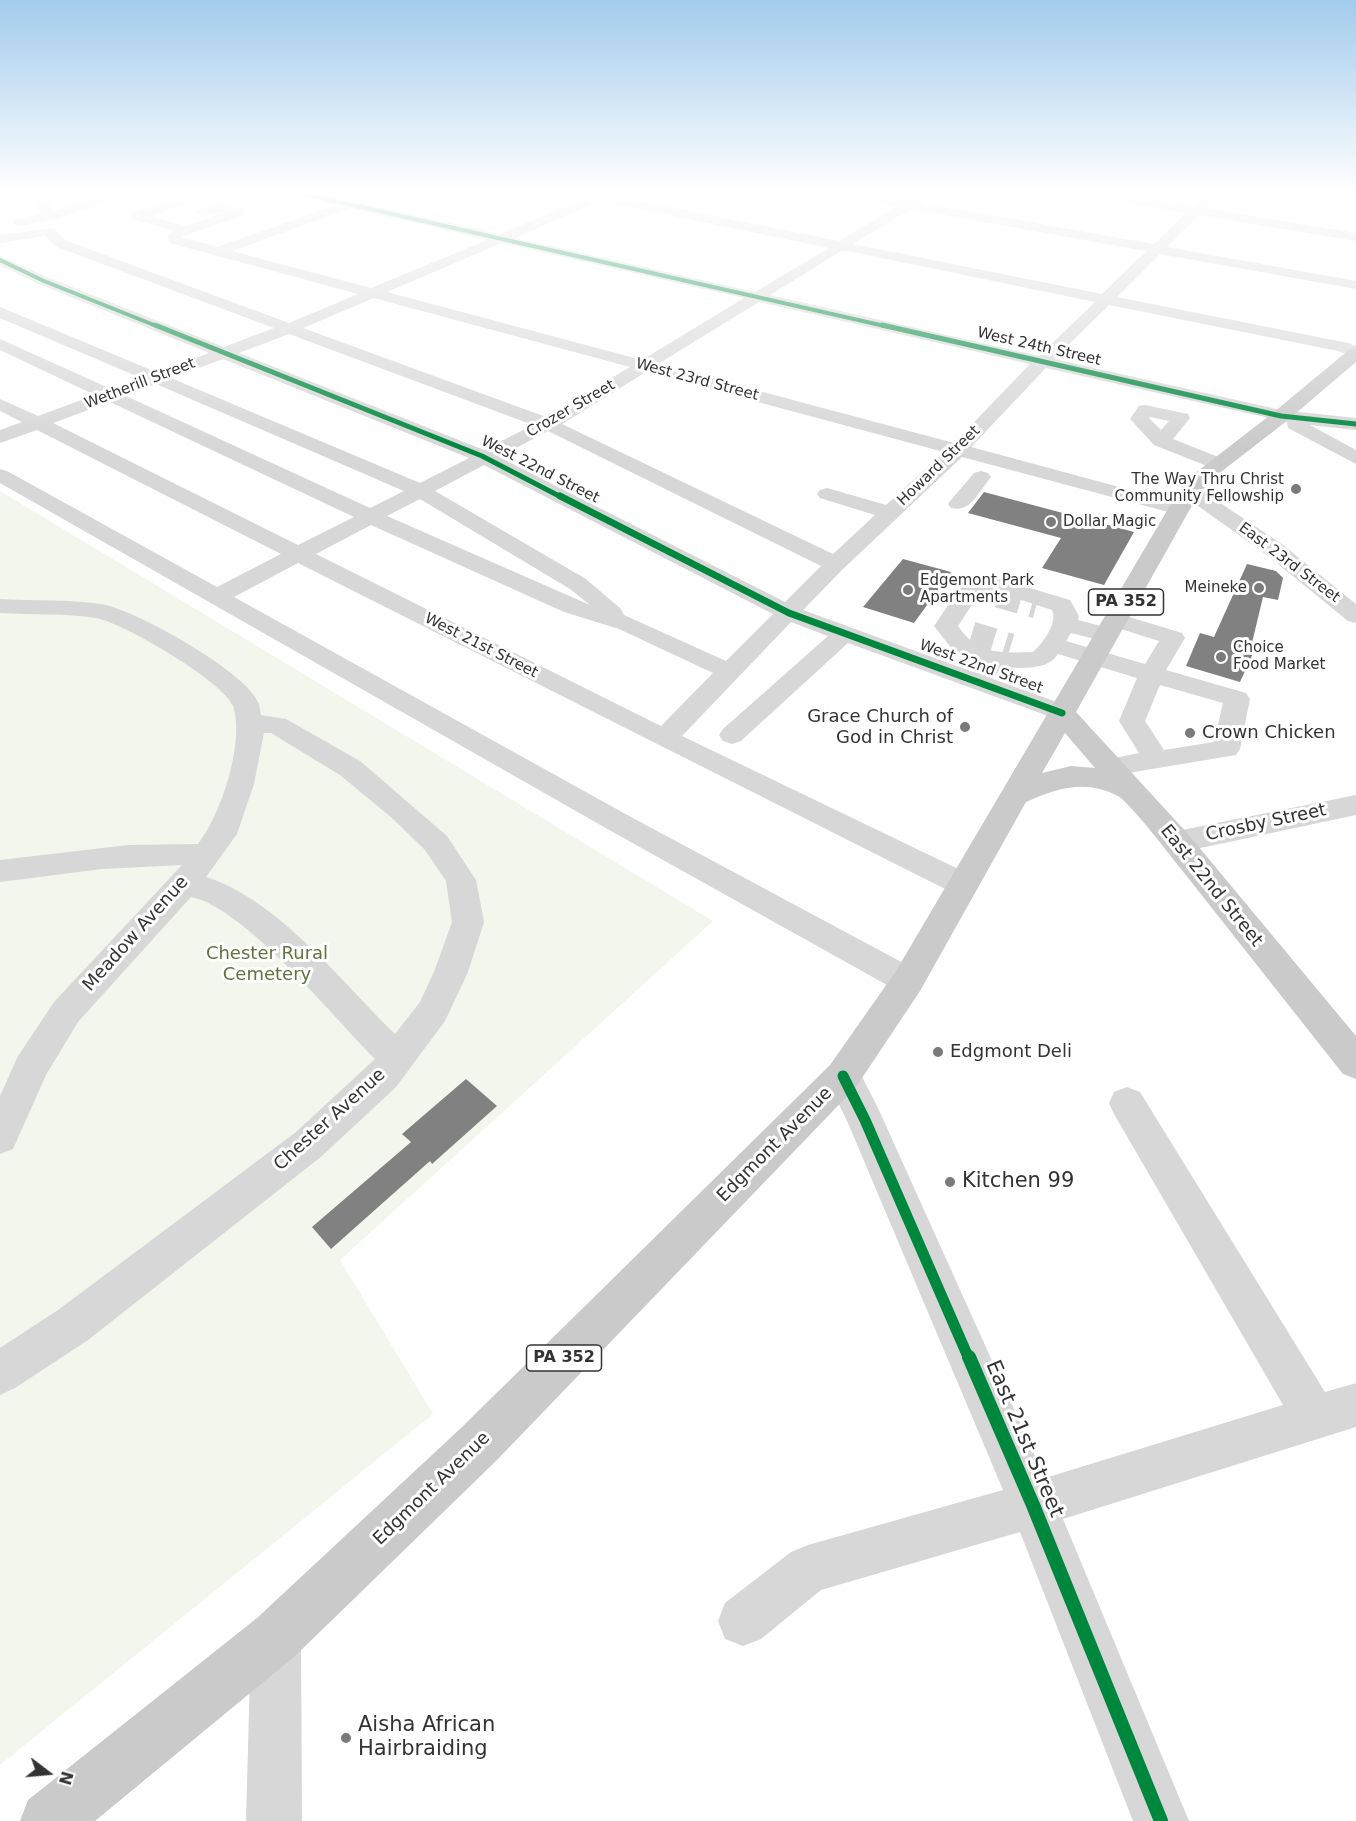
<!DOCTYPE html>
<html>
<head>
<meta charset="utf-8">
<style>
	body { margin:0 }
	#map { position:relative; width:1356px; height:1821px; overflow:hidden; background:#fff; font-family:"DejaVu Sans",sans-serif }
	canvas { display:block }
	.north { position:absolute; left:18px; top:1743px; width:60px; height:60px; -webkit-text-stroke:4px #fff; paint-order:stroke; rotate:106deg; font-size:16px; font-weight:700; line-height:24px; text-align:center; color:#333 }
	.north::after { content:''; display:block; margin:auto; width:21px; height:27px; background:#333; clip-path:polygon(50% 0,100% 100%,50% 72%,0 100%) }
</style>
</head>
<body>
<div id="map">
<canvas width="1356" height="1821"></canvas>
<div class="north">N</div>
</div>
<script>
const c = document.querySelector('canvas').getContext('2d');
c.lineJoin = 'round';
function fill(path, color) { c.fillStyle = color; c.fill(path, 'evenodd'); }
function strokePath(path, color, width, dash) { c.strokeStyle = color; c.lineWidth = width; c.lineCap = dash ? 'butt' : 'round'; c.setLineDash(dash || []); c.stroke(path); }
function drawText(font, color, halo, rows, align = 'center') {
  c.font = font + ' "DejaVu Sans",sans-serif'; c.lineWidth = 6; c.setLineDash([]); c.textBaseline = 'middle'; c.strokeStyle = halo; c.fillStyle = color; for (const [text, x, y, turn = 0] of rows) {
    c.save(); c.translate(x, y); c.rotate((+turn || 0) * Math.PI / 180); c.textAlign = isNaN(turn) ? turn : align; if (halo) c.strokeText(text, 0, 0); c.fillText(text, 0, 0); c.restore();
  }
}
fill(new Path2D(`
	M0 491 713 921 340 1260 433 1414 0 1765Z`), '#f3f6ed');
fill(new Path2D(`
	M984 492 1134 532 1104 585 1042 568 1061 538 968 513Z
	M903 559 951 572 914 623 863 607Z
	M1247 564 1276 571 1283 578 1278 600 1263 597 1251 647 1255 649 1240 682 1186 666 1200 633 1214 637Z
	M466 1079 497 1106 432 1164 430 1161 331 1249 312 1227 411 1142 402 1134Z`), '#818181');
strokePath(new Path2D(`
	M998 596 1036 607
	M972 633 1011 645`), '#d6d6d6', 23, [23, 12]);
fill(new Path2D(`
	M0 193H12L0 199Z
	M27 193H40L54 211 110 193H129L127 196 56 219 20 226 15 225 13 222 15 219 42 214Z
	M193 193H212L210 196 150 216 186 226 225 212 202 216 196 212 197 209 223 204 244 209 245 212 244 215 181 237 217 247 336 205 296 196 294 193H317L500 234 586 198 573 193H609L610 195 839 241 897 206 845 197 839 193H866L907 200 919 193H934L921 203 1154 244 1186 213 1090 197 1084 193H1113L1193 206 1207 193H1220L1206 208 1356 233V241L1199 215 1167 247 1356 281V289L1160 254 1117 297 1348 343 1356 346V357L1338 351 1109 305 1054 359 1281 410 1356 418V430L1310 425 1356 450V464L1288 428 1287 422 1046 368 971 447 1186 505 1189 509 1186 513 1179 515 1172 513 962 457 843 569 803 610 973 672 979 664 952 649 934 626 963 583 996 578 1070 600 1079 616 1078 620 1116 630 1119 635 1116 640 1107 642 1071 633 1066 641 1145 664 1159 641 1108 625 1104 620 1108 615 1116 613 1182 633 1185 638 1166 670 1246 693 1250 699 1240 749 1236 755 1110 776 1100 773 1096 767 1100 761 1139 753 1119 721 1137 678 1058 654C1046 672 1020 667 1001 668L993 679 1071 707 1075 713 1071 719 1062 721 848 643 741 741 732 744 723 741 719 735 723 729 828 636 791 622 682 736 975 877 979 885 975 893 964 896 953 893 298 563 234 597 631 817 920 972 925 981 920 990 908 994 896 990 611 831 0 483V469L7 471 217 587 281 554 37 430 0 443V430L22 422 0 411V399L38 416 95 395 0 350V339L111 389 141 378 0 318V307L156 372 209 353 39 284 0 265V256L49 278 224 347 274 328 57 247 45 236 0 243V235L53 228 67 241 289 323 358 294 170 243 167 236 172 230 131 219 129 216 131 213ZM600 201 829 248 755 292 515 238ZM351 208 487 240 371 288 232 251ZM911 209 1146 251 1102 294 853 244ZM502 243 744 298 642 360 387 292ZM843 250 1095 302 1039 356 770 295ZM374 298 630 367 546 417 303 328ZM759 302 1030 364 954 443 658 364ZM289 334 533 425 484 450 239 353ZM223 359 469 458 420 483 171 378ZM646 372 944 452 886 505 827 488 820 490 817 494 820 498 875 515 833 554 562 424ZM156 384 404 491 370 508 126 396ZM110 402 354 517 298 545 53 423ZM548 431 821 566 785 602 499 457ZM484 465 773 614 726 661 624 615 621 609 586 579 435 491ZM420 499 570 589 590 605 387 516ZM371 525 564 612 619 629 713 673 661 726 316 554ZM1009 596 1052 610C1058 623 1043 643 1033 652 1003 653 977 655 958 626L977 597 998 603 1006 601ZM1160 685 1223 703 1214 742 1164 750 1145 721Z
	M1320 193 1356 194V202L1326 197Z
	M1145 405 1188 414 1190 418 1173 439 1226 460 1229 464 1226 468H1212L1154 445 1130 419 1139 406ZM1150 417 1169 421 1161 430 1149 418Z
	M981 471 988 473 991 477 988 481C978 494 969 513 951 508L948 504 951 500 974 473Z
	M1191 486 1198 488 1283 545 1356 604V623L1348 621 1267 555 1184 496 1181 492 1184 488Z
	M0 599C33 601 68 599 101 604 134 609 245 671 258 702 260 706 260 711 261 715L286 719 360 761 447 836 476 880 484 922 468 972 445 1021 396 1087 322 1156 88 1340 15 1388 0 1395V1348L58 1310 296 1132 375 1059C335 1019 244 907 191 897L78 1022 46 1075 13 1149 0 1154V1096L18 1056 54 1002 182 865 102 869 0 882V860L128 845 198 844C221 815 245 742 233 706 224 682 122 622 96 618 65 613 31 615 0 613ZM264 733H271L340 775 392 818 425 850 446 881 452 922 434 972 420 1002 395 1034C342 982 277 899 206 877L237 834 254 784Z
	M1356 795V815L1177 853 1167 849 1162 842 1167 835 1177 831Z
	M843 1061 856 1065 878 1108 1045 1478 1283 1405 1114 1114 1109 1103 1114 1092 1127 1087 1140 1092 1325 1392 1356 1383V1427L1063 1519 1189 1821H1133L1020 1532 821 1590 761 1639 743 1646 725 1639 718 1621 725 1603 791 1552 808 1545 1003 1490 848 1123 825 1076 830 1065Z
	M276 1612 294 1619 301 1637 302 1821H246L251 1637 258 1619Z`), '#d7d7d7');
fill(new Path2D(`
	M1356 348V362L1288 420 1208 482 1190 509 1076 712 1188 834 1356 1036V1079L1343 1074C1289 1006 1235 937 1181 869 1170 855 1130 803 1118 796 1085 779 1057 788 1026 802L920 991 856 1087 496 1461 295 1656 95 1821H20L28 1800 257 1618 462 1427 830 1065 896 971 1168 509 1194 474 1274 412 1350 349ZM1065 733 1095 768 1071 766 1042 773Z`), '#cacaca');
strokePath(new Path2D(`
	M300 193 889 327
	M0 260 44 281 159 327`), '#00873e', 4);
strokePath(new Path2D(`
	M155 325 482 456 563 498
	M882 325 1281 416 1356 424`), '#00873e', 5);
strokePath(new Path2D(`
	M560 496 789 613 1062 713`), '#00873e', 7);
strokePath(new Path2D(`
	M843 1076 865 1120 969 1359`), '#00873e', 11);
strokePath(new Path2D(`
	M969 1357 1033 1505 1161 1821`), '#00873e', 14);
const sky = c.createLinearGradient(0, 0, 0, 448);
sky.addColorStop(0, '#a2cbec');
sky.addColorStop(0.43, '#fff');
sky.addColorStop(1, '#ffffff00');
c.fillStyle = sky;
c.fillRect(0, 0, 1356, 448);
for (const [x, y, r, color] of [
	[1296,489,6,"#7a7a7a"],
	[1051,522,6,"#7a7a7a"],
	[1259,588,6,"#7a7a7a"],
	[908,590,6,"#7a7a7a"],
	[1221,657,6,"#7a7a7a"],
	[965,727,6,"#7a7a7a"],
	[1190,733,6,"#7a7a7a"],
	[938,1052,6,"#7a7a7a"],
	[950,1182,6,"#7a7a7a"],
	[346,1738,6,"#7a7a7a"]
]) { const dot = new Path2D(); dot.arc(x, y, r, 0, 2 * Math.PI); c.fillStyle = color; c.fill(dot); strokePath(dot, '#fff', 2); }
drawText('15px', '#333', '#fff', [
	["West 24th Street",1039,347,13],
	["West 23rd Street",697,380,15],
	["Wetherill Street",140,384,-21],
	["Crozer Street",571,409,-30],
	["Howard Street",939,466,-44],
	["West 22nd Street",540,470,27],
	["East 23rd Street",1289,563,37],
	["West 21st Street",481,646,27],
	["West 22nd Street",981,667,20]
]);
drawText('15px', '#333', '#fff', [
	["The Way Thru Christ",1284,480,"right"],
	["Community Fellowship",1284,497,"right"],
	["Dollar Magic",1063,522],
	["Edgemont Park",920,581],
	["Apartments",920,598],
	["Meineke",1247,588,"right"],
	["Choice",1233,648],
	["Food Market",1233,665]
], 'left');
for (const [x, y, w] of [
	[1126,602,75],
	[564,1358,75]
]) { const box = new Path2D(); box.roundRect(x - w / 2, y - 13, w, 26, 4.5); c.fillStyle = '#fff'; c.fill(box); strokePath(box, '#333', 1.5); }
drawText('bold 16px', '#333', null, [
	["PA 352",1126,602],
	["PA 352",564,1358]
]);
drawText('18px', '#333', '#fff', [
	["Grace Church of",953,717,"right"],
	["God in Christ",953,738,"right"],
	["Crown Chicken",1202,733],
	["Edgmont Deli",950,1052]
], 'left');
drawText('18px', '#333', '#fff', [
	["Crosby Street",1266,823,-12],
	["East 22nd Street",1211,886,51],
	["Meadow Avenue",136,934,-48],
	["Chester Avenue",330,1120,-42],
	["Edgmont Avenue",775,1145,-45],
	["Edgmont Avenue",432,1489,-44]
]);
drawText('18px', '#61733c', '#fff', [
	["Chester Rural",267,954],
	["Cemetery",267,975]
]);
drawText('21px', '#333', '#fff', [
	["Kitchen 99",962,1182],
	["Aisha African",358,1726],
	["Hairbraiding",358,1750]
], 'left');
drawText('21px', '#333', '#fff', [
	["East 21st Street",1024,1439,67]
]);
</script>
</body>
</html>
